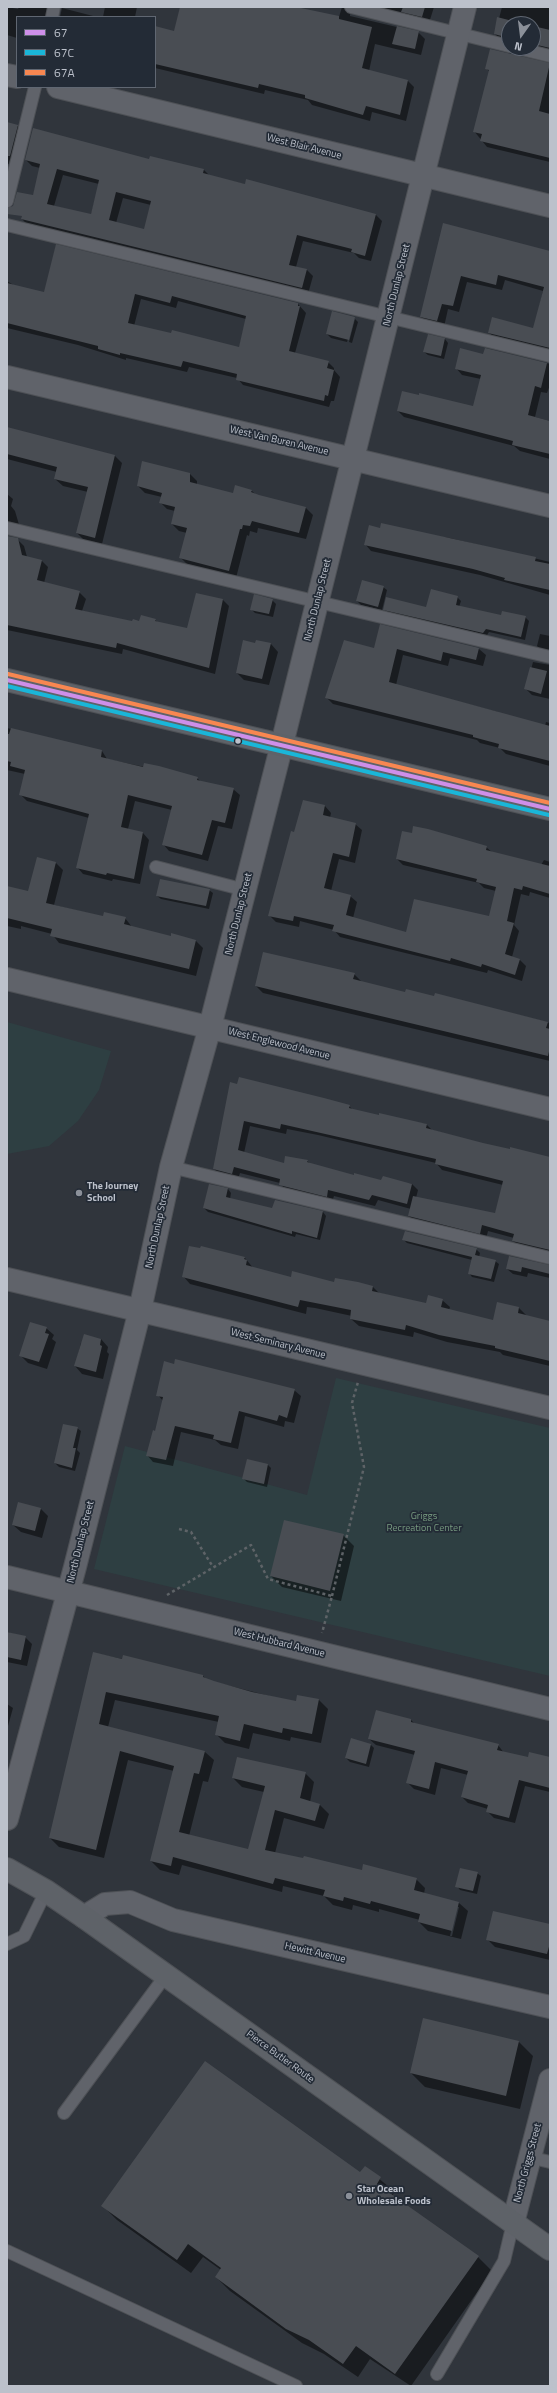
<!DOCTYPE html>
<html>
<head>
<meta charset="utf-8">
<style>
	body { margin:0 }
	#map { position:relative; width:557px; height:2393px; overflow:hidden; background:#30353c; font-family:"Titillium Web",sans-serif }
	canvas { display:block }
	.frame { position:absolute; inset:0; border:8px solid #bcc1cb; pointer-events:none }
	.legend { position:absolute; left:16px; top:16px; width:140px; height:72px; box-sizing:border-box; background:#232b36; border:1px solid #606772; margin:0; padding:5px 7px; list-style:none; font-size:12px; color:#bcc1cb }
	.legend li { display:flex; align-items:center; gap:8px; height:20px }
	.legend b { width:20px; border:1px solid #606772 }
	.north { position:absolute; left:501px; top:16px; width:40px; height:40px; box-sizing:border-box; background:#232b36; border:1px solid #606772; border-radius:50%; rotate:194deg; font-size:11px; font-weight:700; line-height:16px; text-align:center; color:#bcc1cb }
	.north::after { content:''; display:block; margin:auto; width:14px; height:18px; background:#8b9099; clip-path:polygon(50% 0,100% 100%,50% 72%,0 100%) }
</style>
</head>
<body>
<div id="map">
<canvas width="557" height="2393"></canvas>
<div class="frame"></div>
<ul class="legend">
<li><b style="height:5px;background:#ce8fe9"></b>67</li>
<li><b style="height:5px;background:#1ab6d8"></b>67C</li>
<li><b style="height:5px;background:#f88751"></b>67A</li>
</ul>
<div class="north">N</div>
</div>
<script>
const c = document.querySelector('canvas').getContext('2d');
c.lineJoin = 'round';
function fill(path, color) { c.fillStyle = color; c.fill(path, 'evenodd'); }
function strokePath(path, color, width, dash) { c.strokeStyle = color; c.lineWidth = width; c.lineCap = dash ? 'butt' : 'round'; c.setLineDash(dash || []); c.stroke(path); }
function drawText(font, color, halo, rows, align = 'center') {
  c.font = font + ' "Titillium Web",sans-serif'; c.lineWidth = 3.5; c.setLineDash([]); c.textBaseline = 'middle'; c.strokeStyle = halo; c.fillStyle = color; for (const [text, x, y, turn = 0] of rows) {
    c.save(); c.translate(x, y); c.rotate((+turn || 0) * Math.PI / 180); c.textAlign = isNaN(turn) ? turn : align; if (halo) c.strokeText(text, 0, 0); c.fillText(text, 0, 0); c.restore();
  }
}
fill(new Path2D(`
	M7 1022 111 1051 99 1090 78 1121 49 1146 7 1154Z
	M336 1378 550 1428V1676L94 1569 125 1446 307 1495Z`), '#2e3f42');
fill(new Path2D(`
	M7 7 18 9 19 7H50L52 17H17V38L7 35Z
	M105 7H137L135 17H103Z
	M211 7H292L339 17 342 7H354L350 12V16L418 32 425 39 421 55 375 44 369 71 408 81 414 87 406 121 372 112 370 121 312 105 308 100 265 90 264 94 155 68V27L175 32Z
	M365 7H434L429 23Z
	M502 7H550V52L533 48V24H509V42L501 40 495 34Z
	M62 8 97 17H60Z
	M548 64H550V162L487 147 474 131 490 72 486 68Z
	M7 123 18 126 21 129 14 159H10L9 164 7 163Z
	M151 157 204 170 210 176 376 215 382 221 371 261 359 258 354 253 303 241 296 267 307 270 313 276 308 294 28 225 22 219 33 197 40 168 32 166 26 160H150ZM63 175 99 184 91 215 54 206ZM123 198 151 205 145 230 116 223Z
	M444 225 550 252V353L496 339 489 333 534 329 543 291 505 280 502 290 467 282 459 312 448 309 444 327 427 323 421 317Z
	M56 246 298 304 306 313 295 353 328 362 334 368V370L340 377 334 401H331L329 407 243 385 237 378 189 367 187 372 126 358V360L78 345 7 328V281L15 286 45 294ZM141 299 176 308 178 301 246 319 239 349 134 326Z
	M354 318 347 342 331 338 327 334Z
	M355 319 358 322 352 343 349 342Z
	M428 335 445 339 448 343 444 359 428 355 424 352Z
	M485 349 550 364V385L547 393 541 392 535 417 550 421V459L520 451 514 446 404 417 398 411 474 407 481 379 462 375 456 368 484 355Z
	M7 428 115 456 122 463 102 544 84 540 77 533 88 492 63 486 55 479 57 472 7 459Z
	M190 474 197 481V485L234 494 252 491 256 495 306 508 313 515 306 539 258 528 257 533 250 531 249 536 247 535 236 578 187 564 180 557 187 533 179 531 172 524 175 511 167 509 160 502 162 497 145 493 138 486Z
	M7 494 13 499 11 506 15 511 20 528 7 533Z
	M381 529 450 538 550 562V595L480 575 371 551 365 544Z
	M7 537 17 539 24 546 27 557 42 561 48 567 44 583 79 592 86 599 82 611 133 622 155 620 158 623 188 629 197 594 223 600 229 606 215 674 123 649 122 654 7 630Z
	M383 587 387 590 382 610 361 605 357 601Z
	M457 597 461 601 459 607 502 616 525 617 529 621 525 640 489 632 487 635 388 613 384 609 427 608Z
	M272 600 276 604 273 617 255 613 251 609Z
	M381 625 479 649 486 655 483 666 450 658 448 666 403 655 396 685 498 712 502 715 545 726 546 722 550 723V766L506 754 500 748 480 743 477 740 333 704 327 698 375 649Z
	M540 634 550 636V654L543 652 537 646Z
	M256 644H271L278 652 269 685 244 680 237 673Z
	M533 662 550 665V699L532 695 526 689Z
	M7 728 102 751 107 759 197 778 201 782 233 789 240 795 232 829 218 826 208 861 169 851 163 844 172 810 135 801 128 829 143 833 149 840 140 884 113 879 112 881 83 874 77 867 89 818 27 801 21 795 25 774 7 770Z
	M325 806 331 813 330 818 355 824 362 830 355 863 339 859 331 891 350 896 357 902 353 918 407 933 490 917 496 891 484 888 479 883 403 865 397 859 486 847 493 853 541 865 544 860 550 862V898L530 892 529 896 521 894 514 925 519 931 512 957 520 960 526 966 522 981 488 970 487 973 340 937 334 930 300 921 299 927 276 922 270 916 295 833Z
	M56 863 63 870 54 905 104 917 125 918 132 927 172 937 196 941 203 948 196 976 59 943 52 934 21 926V929L7 926V887L29 893Z
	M209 890 213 893 209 909 161 899 157 896Z
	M354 974 362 982 406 994 435 997 436 994 550 1023V1061L263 993 256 986Z
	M231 1084 349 1106 353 1110 380 1116 426 1124 432 1130 483 1144 550 1158V1254L519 1247 513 1241 514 1238 488 1231 486 1239 415 1222 409 1216 411 1209 378 1200 375 1206 334 1196 332 1202 286 1191 280 1183 240 1173 238 1179 220 1175 214 1169ZM250 1126 286 1134 287 1129 318 1135 436 1163 442 1170 503 1185 495 1215 416 1198 418 1190 412 1184 355 1177 311 1164 307 1161 284 1164 244 1153Z
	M210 1185 228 1189 231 1193 230 1199 273 1209 323 1212 326 1216 320 1240 296 1234 295 1237 208 1212 204 1208Z
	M404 1240 476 1249 480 1253 479 1257 495 1261 499 1264 494 1282 472 1277 469 1273 472 1260 407 1243Z
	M509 1257 550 1266V1278L528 1273 527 1277 513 1274 507 1269Z
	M245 1258 254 1269 291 1278 373 1287 379 1293 427 1304 442 1300 450 1307 449 1310 494 1321 519 1308 527 1316 550 1322V1366L503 1355 500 1352 447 1342 414 1332 413 1337 359 1326 351 1319 352 1316 315 1308 307 1307 306 1314 190 1284 183 1276Z
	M46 1328 54 1335 52 1339 56 1342 47 1369 28 1363 20 1355Z
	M101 1339 108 1347 107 1352 109 1354 103 1379 82 1374 75 1366 81 1343Z
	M176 1360 294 1390 301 1396 294 1423 285 1421 284 1427 245 1416 238 1449 221 1445 215 1440 181 1432 173 1466 153 1462 147 1455 156 1432 163 1401 158 1395Z
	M77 1428 81 1431 77 1450 80 1453 75 1471 59 1467 55 1463Z
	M248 1460 268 1465 271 1468 267 1487 247 1482 243 1478Z
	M41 1509 48 1516 42 1538 21 1532 13 1525Z
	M343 1535 354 1546 341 1601 282 1587 271 1576Z
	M7 1632 25 1637 32 1644 27 1666 7 1662Z
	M94 1653 203 1676 207 1680 297 1703 298 1696 319 1700 328 1709 321 1743 291 1737 290 1741 253 1733 249 1749 225 1743 216 1734 219 1722 115 1700 108 1727 205 1752 214 1760 208 1782 203 1781 189 1836 249 1851 264 1792 242 1787 233 1778 305 1773 314 1782 310 1802 320 1805 329 1814 324 1829 284 1818 275 1853 362 1871 416 1879 425 1888 424 1894 459 1903 468 1911 461 1939 428 1931 419 1922 420 1920 379 1909V1912L353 1905 352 1910 333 1905 324 1896 283 1886 282 1892 182 1865 179 1875 160 1870 151 1861 174 1771 128 1760 104 1858 59 1847 50 1838ZM457 1907H459L452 1936H450Z
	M7 1704 13 1708 8 1726 7 1725Z
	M411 1720 415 1724 498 1745 504 1753 528 1758 550 1759V1792L525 1786 515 1823 494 1818 487 1811 488 1809 468 1803 462 1797 468 1775 441 1768 435 1795 414 1789 408 1783 415 1755 376 1745 369 1739Z
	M370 1744 374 1748 369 1767 350 1762 346 1758Z
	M477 1873 481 1876 477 1894 460 1890 457 1886Z
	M550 1925V1960L495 1947 487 1939Z
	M519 2042 533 2056 520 2109 425 2087 411 2073Z
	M365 2167 395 2192 392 2196 478 2257 492 2271 411 2386 370 2359 358 2377 324 2354 302 2343 230 2291 216 2277 221 2270 203 2257 191 2273 117 2220 103 2206 360 2173Z`), '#0007');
fill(new Path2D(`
	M180 7H296L339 16V19L372 27 362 68 408 80 400 115 366 106 363 115 305 98V95L259 84 258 88 155 64V26L174 31Z
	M403 7H425L422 17 401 12Z
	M497 17 524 24H509V38L494 34Z
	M397 26 419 31 415 49 392 44Z
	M533 26 550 30V48L533 44Z
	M490 49 550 63 539 111 550 114V158L480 141 482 134 473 132 489 70 485 69Z
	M7 122 18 125 10 156H7Z
	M33 128 149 159 150 156 204 169 203 173 245 184 246 179 376 214 365 256 351 252 352 249 297 235 289 265 307 269 302 288 21 219 22 216 7 214V208L13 206 17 192 33 195 40 164 25 160ZM57 169 99 180 91 214 47 204ZM116 192 151 201 144 229 109 220Z
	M443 223 550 251V348L488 333 492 317 533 328 544 287 498 275 496 285 461 276 453 306 442 304 437 321 420 317Z
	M56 244 298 303V306H300L289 351 329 361 327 368 334 370 328 396 325 395 324 401 236 380 237 374 183 361 181 367 120 353V355L98 349V346L7 323V283L44 292ZM135 294 170 303 172 296 246 316 239 347 172 330 171 333 128 323Z
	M332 311 355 317 349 340 326 334Z
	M428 334 445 338 441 356 423 352Z
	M460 348 483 354 485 348 547 363 541 388 535 386 528 415 550 421V454L512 445 513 441 397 411 402 391 419 395V393L473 406 481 375 455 369Z
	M7 427 115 455 95 538 76 533 88 487 54 479 57 467 7 454Z
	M142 461 190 473V482L233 493 235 485 252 490 251 492 259 495 306 507 299 533 252 521 250 526 243 525 242 529H240L229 571 179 558 187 528 171 524 175 507 159 503 162 493 137 486Z
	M381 523 536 557 535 561 550 564V590L504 580 505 578 473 569 364 545 369 525 380 528Z
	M7 536 18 538 22 555 42 560 37 580 80 591 75 609 132 621 133 619 139 621 141 615 156 619 155 621 187 628 196 593 223 599 209 668 117 643 116 648 7 625Z
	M362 580 384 586 378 607 356 601Z
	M431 589 458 596 456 605 501 615 502 611 526 616 521 637 486 629 483 633 383 610 386 597 426 607Z
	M254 594 273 599 269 614 250 610Z
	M380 624 479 648 476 660 443 652 441 661 397 649 389 682 550 726V761L498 748 499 744 473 737V735L325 698 344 640 374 648Z
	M243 640 255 643 256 640 271 643 262 679 236 673Z
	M530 667 547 671 541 694 524 689Z
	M11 728 102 750 101 757 143 767 144 763 159 766 198 777 197 780 234 788 225 823 212 820 202 855 162 845 172 806 128 795 121 827 143 832 134 879 107 873 106 875 76 868 89 814 19 795 25 770 10 766 11 762 7 761V734H9Z
	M303 800 325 805 323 815 356 823 349 857 333 853 324 888 351 895 346 915 406 932 414 899 489 916 496 887 476 882 477 879 396 859 402 831 412 833 413 826 428 829 487 846 486 850 550 866V894L523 886 522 890 514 888 507 921 514 923 505 954 520 959 515 975 482 964 481 967 451 958 450 961 332 931 334 925 294 916 293 921 268 916 291 831 294 832Z
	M37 857 56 862 46 903 103 916 104 912 126 917 124 924 171 936V933L196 940 189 969 50 936 52 929 7 918V886L28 891Z
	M160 879 210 889 206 906 156 896Z
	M263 952 355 973 353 979 405 992 406 989 434 996 435 993 548 1022 546 1028 550 1029V1047L548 1056 255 986Z
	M239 1077 324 1098 350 1105 349 1108 379 1115V1113L427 1124 426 1128 483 1143 510 1149V1147L550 1157V1250L512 1241 514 1234 482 1225 480 1234 408 1216 413 1196 495 1213 503 1181 435 1164 436 1159 281 1124 280 1129 244 1121 238 1150 284 1163 285 1156 308 1160 307 1162 354 1175V1173L381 1180 383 1176 412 1184 407 1204 372 1195 369 1200 328 1190 327 1197 279 1185 280 1179 234 1167 232 1174 213 1169 230 1082 237 1084Z
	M209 1184 228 1188 226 1197 272 1208 275 1200 323 1211 317 1238 292 1231V1234L203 1208Z
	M405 1231 477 1248 475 1255 496 1260 491 1279 468 1274 472 1257 402 1240Z
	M189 1246 200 1248 201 1246 245 1257 244 1259 247 1260 246 1265 291 1277 292 1271 334 1282 335 1278 358 1282 373 1286 372 1291 426 1303 428 1295 443 1299 441 1307 493 1320 497 1302 519 1307 518 1313 550 1321V1361L495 1348V1346L439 1335 406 1325 405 1330 350 1319 351 1310 300 1300 298 1307 182 1277Z
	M509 1256 550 1265V1274L522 1267 521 1272 506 1269Z
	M30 1322 47 1327 45 1333 49 1334 39 1362 19 1356Z
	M84 1334 101 1339 100 1345 102 1346 96 1372 74 1366Z
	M175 1359 295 1389 287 1418 279 1415 277 1421 239 1411 231 1443 213 1439 214 1435 175 1426 166 1460 146 1456 153 1430 155 1431 163 1397 156 1396 164 1361 174 1364Z
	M63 1424 78 1427 73 1448H76L72 1468 54 1463Z
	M247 1459 268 1464 264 1484 242 1479Z
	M18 1502 41 1508 35 1531 12 1525Z
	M284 1520 344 1534 330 1591 270 1576Z
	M7 1632 26 1636 21 1660 7 1657Z
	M93 1652 122 1659 123 1655 203 1675V1677L214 1681 252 1692 296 1701 297 1695 319 1699 312 1734 283 1728 282 1733 244 1724 240 1741 215 1735 219 1716 106 1692 99 1724 205 1751 199 1774 194 1773 179 1832 248 1849 265 1786 232 1778 237 1757 306 1772 300 1798 320 1804 315 1821 275 1810 265 1850 303 1858 304 1856 362 1870 363 1864 417 1878 414 1890 459 1902 452 1931 418 1922 420 1914 371 1901 370 1904 344 1897 343 1901 323 1896 325 1890 275 1878 273 1884 173 1857 171 1866 150 1861 174 1766 120 1751 96 1850 49 1838Z
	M376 1710 411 1719V1722L499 1744 497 1750 528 1757 529 1752 550 1757V1788L519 1780 509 1818 486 1812 488 1805 461 1797 468 1771 435 1762 429 1789 406 1783 415 1751 368 1739Z
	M351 1738 371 1744 366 1764 345 1758Z
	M460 1868 478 1872 473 1891 455 1887Z
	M493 1911 550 1924V1943L547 1954 486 1940Z
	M423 2018 519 2041 506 2096 410 2073Z
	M205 2061 360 2172 365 2166 381 2177 377 2184 479 2256 395 2374 356 2346 343 2364 309 2340 286 2329 215 2277 221 2268 188 2244 177 2260 101 2206Z`), '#494d53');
const lane = new Path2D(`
	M351 7 509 46
	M52 17 54 7
	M517 48 550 56
	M7 201 35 87
	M7 225 550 356
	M7 528 550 657
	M156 867 245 890
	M171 1167 550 1258
	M7 1944 24 1936 46 1891
	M64 2113 166 1975
	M529 2157 550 2162
	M7 2251 296 2386
	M437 2374 504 2261 513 2223`);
const street = new Path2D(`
	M7 75 17 77
	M58 87 550 206
	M7 377 550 506
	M7 979 550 1109
	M7 1279 550 1408
	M7 1577 550 1709
	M7 1819 75 1567 140 1310 171 1167 210 1027 282 744 465 7
	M84 1917 105 1904 130 1902 173 1920 550 2007
	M513 2223 550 2080`);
const secondary = new Path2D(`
	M7 680 550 809
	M7 1869 46 1891 84 1917 550 2249`);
strokePath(lane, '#4e5156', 14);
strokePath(street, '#4e5156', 24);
strokePath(secondary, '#4e5156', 24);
strokePath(new Path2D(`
	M179 1529 191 1532 213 1567
	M167 1595 251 1545 268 1579 332 1596 322 1633
	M332 1596 364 1467 352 1403 358 1382`), '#5e6367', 2.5, [3, 3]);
strokePath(lane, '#60636a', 12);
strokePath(street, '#60636a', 22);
strokePath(secondary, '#5e6268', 22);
strokePath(new Path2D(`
	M7 680 550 809`), '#ce8fe9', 4);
strokePath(new Path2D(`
	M7 686 549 815`), '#1ab6d8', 4);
strokePath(new Path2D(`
	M8 674 550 803`), '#f88751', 4);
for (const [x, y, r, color] of [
	[238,741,3.5,"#bcc1cb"],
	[79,1193,4,"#8b9099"],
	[349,2196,4,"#8b9099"]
]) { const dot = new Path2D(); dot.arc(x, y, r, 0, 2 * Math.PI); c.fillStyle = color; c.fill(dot); strokePath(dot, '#232b36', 1.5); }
drawText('10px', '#bcc1cb', '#232b36', [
	["West Blair Avenue",304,147,14],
	["North Dunlap Street",397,285,-76],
	["West Van Buren Avenue",279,441,13],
	["North Dunlap Street",318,600,-76],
	["North Dunlap Street",239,914,-76],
	["West Englewood Avenue",279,1044,14],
	["North Dunlap Street",158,1227,-78],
	["West Seminary Avenue",278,1344,14],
	["North Dunlap Street",81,1542,-76],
	["West Hubbard Avenue",279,1643,14],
	["Hewitt Avenue",315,1953,13],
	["Pierce Butler Route",280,2057,36],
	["North Griggs Street",528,2163,-75]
]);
drawText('bold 10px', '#bcc1cb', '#232b36', [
	["The Journey",87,1187],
	["School",87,1199],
	["Star Ocean",357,2190],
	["Wholesale Foods",357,2202]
], 'left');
drawText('10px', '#76997f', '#232b36', [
	["Griggs",424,1517],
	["Recreation Center",424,1529]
]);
</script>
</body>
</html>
